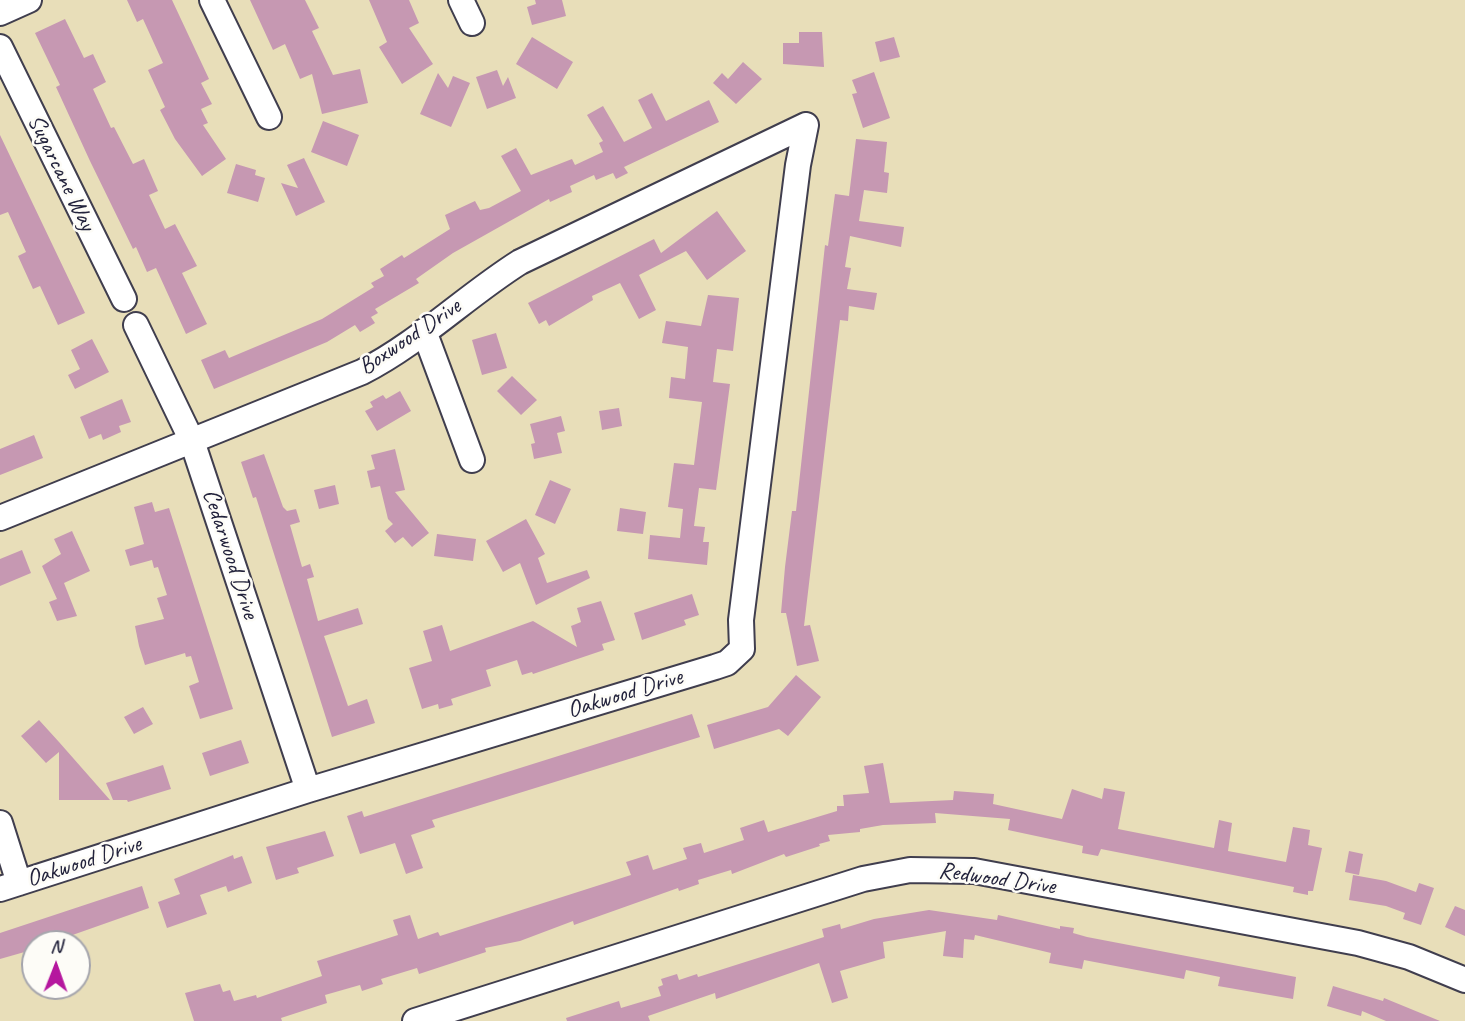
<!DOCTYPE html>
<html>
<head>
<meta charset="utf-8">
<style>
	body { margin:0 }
	#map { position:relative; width:1465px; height:1021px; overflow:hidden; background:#e8deb9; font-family:Caveat,sans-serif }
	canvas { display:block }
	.north { position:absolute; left:21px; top:930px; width:70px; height:70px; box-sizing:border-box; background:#fdfcf7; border:2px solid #a5a5ac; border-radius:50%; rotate:1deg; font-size:19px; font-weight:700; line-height:28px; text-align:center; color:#22223b }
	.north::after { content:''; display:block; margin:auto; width:24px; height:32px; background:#b5179e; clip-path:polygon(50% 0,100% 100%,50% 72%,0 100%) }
</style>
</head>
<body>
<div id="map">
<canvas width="1465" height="1021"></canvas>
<div class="north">N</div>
</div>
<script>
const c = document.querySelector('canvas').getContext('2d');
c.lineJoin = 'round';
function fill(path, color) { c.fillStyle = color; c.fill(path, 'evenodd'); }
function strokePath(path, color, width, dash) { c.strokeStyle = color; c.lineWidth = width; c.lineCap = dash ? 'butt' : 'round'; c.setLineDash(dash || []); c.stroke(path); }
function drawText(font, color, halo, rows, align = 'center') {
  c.font = font + ' Caveat,sans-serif'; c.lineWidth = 5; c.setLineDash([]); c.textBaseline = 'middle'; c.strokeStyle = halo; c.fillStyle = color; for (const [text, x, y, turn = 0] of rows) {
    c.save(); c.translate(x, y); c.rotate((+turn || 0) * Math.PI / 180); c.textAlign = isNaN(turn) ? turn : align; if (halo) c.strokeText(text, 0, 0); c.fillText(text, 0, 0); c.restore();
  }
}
fill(new Path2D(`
	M127 0H172L209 79 201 83 212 104 201 109 208 123 203 125 226 159 202 176 175 139 160 110 165 107 148 70 163 63 143 19 137 22Z
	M250 0H305L319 28 312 31 333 75 360 69 368 103 322 114 312 74 300 79 285 44 273 50Z
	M369 0H409L419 23 409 28 433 64 402 84 379 47 387 42Z
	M535 0H562L566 16 532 25 527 7 536 4Z
	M65 19 84 58 93 54 106 82 93 89 111 128 114 127 133 164 144 159 158 191 149 195 165 229 175 224 197 266 182 273 207 324 186 334 156 268 147 272 136 247 133 249 90 161 56 87 60 85 35 33Z
	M799 32H822L824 67 783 64V43H799Z
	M532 37 573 62 557 89 516 64Z
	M894 37 900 57 880 62 875 42Z
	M743 62 762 79 736 104 713 83 722 73 728 79Z
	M497 70 503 86 508 77 516 98 487 109 476 77Z
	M874 72 890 118 863 128 852 94 857 93 852 80Z
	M438 73 448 88 453 76 470 83 451 127 420 114Z
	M652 93 666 121 709 100 719 122 624 167 628 173 616 179 613 173 596 180 594 175 570 186 572 192 550 202 549 199 453 253 416 279 419 283 375 309 378 313 371 317 375 323 360 332 355 325 327 342 214 389 201 360 225 350 229 358 322 319 374 287 371 283 384 276 380 269 402 255 404 258 450 229 445 215 475 201 480 210 489 208 521 191 501 156 516 148 531 175 572 159 575 165 603 152 599 143 603 141 587 115 603 106 624 142 652 128 638 100Z
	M323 121 359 135 347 166 311 152Z
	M0 135 85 313 58 325 40 286 33 289 18 256 26 252 8 212 0 215Z
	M856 139 887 142 884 172 889 173 887 193 864 190 859 221 904 227 901 247 850 236 845 267 851 268 847 289 877 293 874 310 849 306 848 321 840 320 804 626 810 625 819 661 797 666 786 613H781L785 567 792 511H796L825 245 828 246 835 194 849 196Z
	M304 158 325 202 296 216 281 183 298 188 287 165Z
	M236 164 256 170 255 175 265 178 258 202 227 193Z
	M717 211 746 251 707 280 686 251 639 275 656 310 639 319 620 283 592 296 593 300 549 326 546 320 539 324 528 303 654 239 661 253Z
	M708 295 739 298 733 351 717 349 713 382 730 384 716 490 699 488 694 526 705 527 703 542H709L707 565 648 559 650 535 680 538 683 509 668 507 674 463 694 465 702 402 669 398 671 377 685 379 688 347 662 343 666 321 701 326Z
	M496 333 507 368 482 375 472 340Z
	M92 339 109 372 75 389 68 375 80 369 71 350Z
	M512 376 537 400 521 415 497 391Z
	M400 391 411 411 377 431 365 411 373 407 370 402 383 395 386 399Z
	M122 399 131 422 119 426 121 432 103 440 101 434 89 439 80 417Z
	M619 408 622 426 602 430 599 411Z
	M561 416 565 431 557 433 562 453 534 459 531 444 535 443 530 424Z
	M34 435 43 458 0 475V449Z
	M395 449 405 490 395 492 429 533 412 547 403 537 395 543 385 531 393 524 388 519 380 486 371 488 367 471 375 469 371 455Z
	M264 454 283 507 287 511 296 509 300 522 290 525 302 567 310 564 314 577 307 579 318 621 358 608 363 624 324 636 348 706 367 699 375 723 332 737 256 497 253 498 241 462Z
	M550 480 571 489 555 524 535 515Z
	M335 485 339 504 319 509 314 490Z
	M152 502 155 512 169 508 233 709 200 719 189 686 199 682 191 656 186 657 185 653 145 665 139 646 135 626 164 619 157 598 167 595 158 567 154 568 152 560 130 566 125 550 144 544 134 507Z
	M620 508 646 512 643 534 617 531Z
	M526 519 545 554 538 558 547 583 587 570 590 578 536 605 520 563 503 572 486 541Z
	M72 531 90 571 64 583 77 616 57 621 49 602 57 599 42 566 61 554 54 539Z
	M437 534 476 539 473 561 434 556Z
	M22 550 31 573 0 586V559Z
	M692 594 699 615 684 620 686 625 642 640 634 613Z
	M601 601 615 640 602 644 604 650 533 674 532 672 522 675 517 660 486 670 491 686 451 699 453 705 439 709 438 704 422 709 409 668 432 661 423 631 442 625 450 651 533 621 577 647 571 626 581 622 577 608Z
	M796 675 821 697 788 736 779 729 714 749 707 725 768 707Z
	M143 707 153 724 134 734 124 717Z
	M692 714 700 737 432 820 435 827 411 835 423 868 406 874 395 843 360 854 347 816 362 811 364 817Z
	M39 720 59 742 110 800H59V752L46 763 21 736Z
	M241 740 249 763 210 776 202 753Z
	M883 763 890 803 953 800 954 791 994 794 993 804 1062 819 1072 789 1102 799 1104 788 1125 792 1118 829 1214 848 1219 820 1232 823 1228 851 1286 862 1293 827 1310 830 1308 845 1322 848 1313 891H1308V895L1293 892 1294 887 1101 849 1098 856 1082 853 1083 846 1008 830 1010 819 935 813 936 823 883 825 860 829V832L828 835 830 841 819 844 820 846 786 857 784 854 732 874 731 870 698 880 699 884 679 891 678 888 574 925 573 921 520 941 485 948 486 952 419 974 417 968 381 979 383 984 362 991 360 985 325 995 327 1003 281 1018 282 1021H194L185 993 220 984 223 992 230 990 234 1001 256 995 257 998 322 976 317 961 398 935 393 920 410 915 418 939 438 932 440 936 631 875 626 862 648 855 653 870 687 859 683 848 701 843 704 853 744 840 740 828 764 820 768 832 837 811V806H844L843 795 869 793 864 766Z
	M163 765 171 789 128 802 127 800H113L106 783Z
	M325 831 334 856 297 868 299 873 276 880 266 847Z
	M1349 851 1363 854 1359 875 1345 872Z
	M233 855 234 859 242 856 252 883 228 892 226 886 200 895 207 914 167 928 158 902 180 894 174 879Z
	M1353 875 1386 881 1416 892 1419 883 1434 888 1421 925 1403 919 1405 913 1386 906 1349 900Z
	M142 886 149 908 47 944H35V949L0 959V933Z
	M1455 906 1465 910V936L1445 927Z
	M929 910 997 920 998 915 1060 929V926L1074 928 1073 933 1087 937 1296 977 1293 999 1218 986 1220 977 1186 970 1184 979 1084 960 1082 969 1049 963 1051 953 975 935 974 940 964 939 963 958 943 956 946 931 883 942 885 958 840 971 848 998 832 1003 819 963 716 999 715 993 648 1016 650 1021H567L566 1018 619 1001 621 1008 661 996 658 987 663 985 661 979 677 974 679 980 697 974 698 977 824 937 822 929 840 924 841 929 874 919Z
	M1333 986 1383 1001 1384 998 1440 1021H1386L1362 1011 1361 1016 1327 1006Z`), '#c698b2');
const minor = new Path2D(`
	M212 0 269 117
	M461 0 472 23
	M0 13 29 0
	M0 47 124 299
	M136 325 192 441 308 790
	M424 331 472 460
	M0 518 362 372C419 343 466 296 520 262L806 125
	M0 823 19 883
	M0 889 308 790 715 667 727 663 742 649 741 620 798 165 806 125
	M415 1021 863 879 910 870 974 871 1358 943 1409 957 1465 980`);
strokePath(minor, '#403e4e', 28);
strokePath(minor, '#fff', 24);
drawText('24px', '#22223b', '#fdfcf7', [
	["Sugarcane Way",61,173,64],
	["Boxwood Drive",410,337,-34],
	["Cedarwood Drive",230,554,72],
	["Oakwood Drive",625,694,-17],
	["Oakwood Drive",84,862,-18],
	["Redwood Drive",997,879,8]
]);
</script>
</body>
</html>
